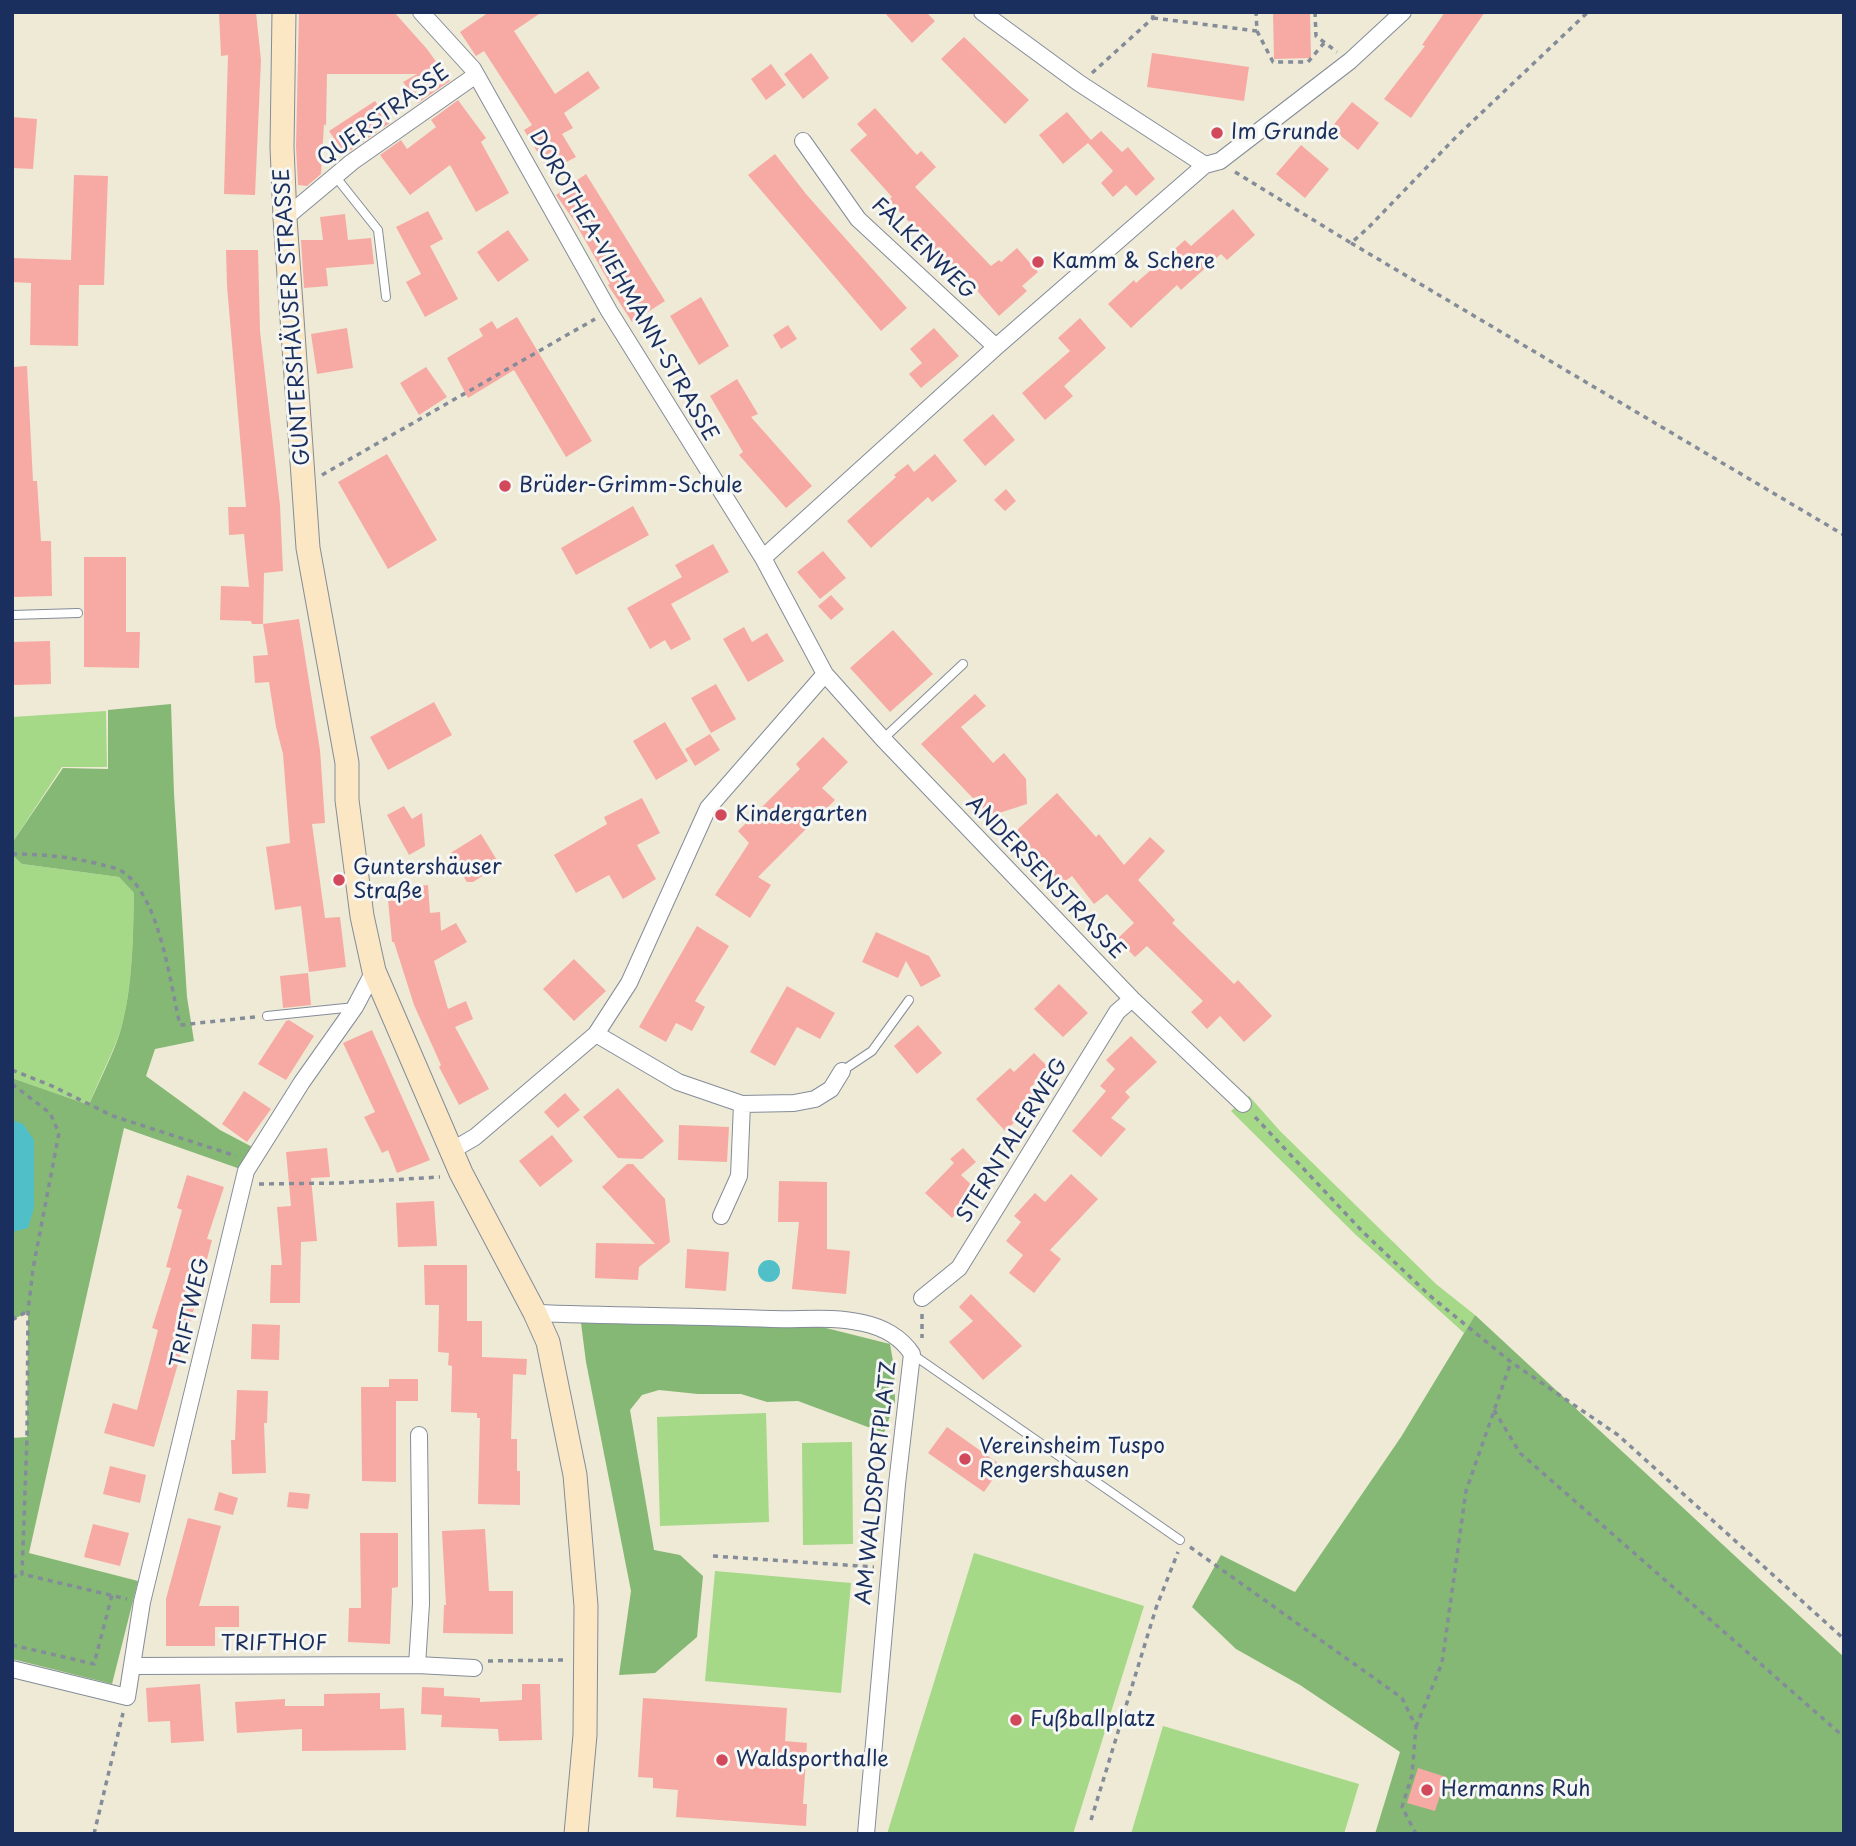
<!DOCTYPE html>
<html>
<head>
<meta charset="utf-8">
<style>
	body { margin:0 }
	#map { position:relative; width:1856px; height:1846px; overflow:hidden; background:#eeead5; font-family:"Playpen Sans",sans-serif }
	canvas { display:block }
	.frame { position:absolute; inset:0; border:14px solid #1b2f5e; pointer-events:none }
</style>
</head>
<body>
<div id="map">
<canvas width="1856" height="1846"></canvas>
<div class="frame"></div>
</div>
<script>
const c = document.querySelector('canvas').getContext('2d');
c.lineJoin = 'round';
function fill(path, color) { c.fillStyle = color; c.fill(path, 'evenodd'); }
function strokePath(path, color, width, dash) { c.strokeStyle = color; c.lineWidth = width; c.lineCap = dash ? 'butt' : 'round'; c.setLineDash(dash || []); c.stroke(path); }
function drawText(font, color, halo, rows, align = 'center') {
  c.font = font + ' "Playpen Sans",sans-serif'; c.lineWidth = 6; c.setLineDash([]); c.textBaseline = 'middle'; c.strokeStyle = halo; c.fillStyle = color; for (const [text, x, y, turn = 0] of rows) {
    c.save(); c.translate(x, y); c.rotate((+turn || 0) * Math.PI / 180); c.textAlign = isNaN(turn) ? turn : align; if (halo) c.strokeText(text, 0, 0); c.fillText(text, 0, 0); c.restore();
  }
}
fill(new Path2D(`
	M106 711 107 767H62L12 843V717Z
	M12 855 22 864 119 877 134 893C133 937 133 986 121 1029 113 1053 98 1081 89 1105L12 1078Z
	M1249 1096 1280 1131 1436 1284 1475 1315 1464 1333 1356 1235 1231 1111Z
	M766 1413 769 1522 660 1526 657 1417Z
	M852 1442 853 1544 803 1545 802 1443Z
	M974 1553 1144 1606 1073 1834H887Z
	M715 1571 851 1583 841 1693 705 1681Z
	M1163 1726 1359 1784 1344 1834H1131Z`), '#a5d887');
fill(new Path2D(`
	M171 704 174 794 187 997 194 1041 155 1049 146 1076 220 1130 258 1150 246 1171 124 1128 29 1553 138 1581 112 1684 12 1659V1438L27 1437 28 1312 12 1320V1078L89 1105C99 1081 114 1053 121 1029 133 986 133 937 134 893L119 877 22 864 12 855V843L63 768 108 769V710Z
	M1475 1315 1844 1657V1834H1375L1400 1752 1300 1685 1236 1649 1192 1607 1221 1555 1295 1592 1401 1437Z
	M581 1323 822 1327 890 1344 894 1367 895 1402 884 1433 798 1401 767 1402 741 1394H698L659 1390 642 1395 630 1410 654 1550 680 1555 703 1576 697 1637 655 1673 619 1675 631 1591 586 1362Z`), '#84b874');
fill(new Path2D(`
	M12 1120 23 1124 34 1140V1208L28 1228 12 1232Z
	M758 1271a11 11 0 1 1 22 0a11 11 0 1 1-22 0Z`), '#51bfc7');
fill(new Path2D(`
	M219 12H256L261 60 255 195 224 194 228 55 221 56Z
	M299 12H394L427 49 450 81 418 103 403 82 417 74H327L326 126 324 124 321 174 307 186 298 185 296 147Z
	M489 12H542L514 31 555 94 588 71 600 88 564 113 573 128 562 134 576 157 549 171 524 130 532 125 484 51 476 56 460 32Z
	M884 12H926L935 21 912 43Z
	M1273 12H1310L1311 58 1274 59Z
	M1445 12H1485L1411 118 1384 99 1425 46 1422 45Z
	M964 37 1029 100 1005 124 941 59Z
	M811 53 829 78 803 99 784 74Z
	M1152 53 1249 67 1244 101 1147 87Z
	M771 64 786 85 766 100 751 79Z
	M458 100 486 138 481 142 509 193 476 212 450 165 410 195 380 155 401 140 407 149 436 127 431 120Z
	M375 101 390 123 345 154 329 131Z
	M1352 102 1379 123 1358 150 1331 128Z
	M875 108 917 155 921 151 936 167 915 187 991 266 999 260 1001 262 1017 248 1038 272 1022 286 1027 291 999 316 954 264 951 267 889 200 892 197 850 150 867 135 857 124Z
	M1067 112 1091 140 1101 131 1122 152 1128 147 1155 179 1136 196 1126 185 1113 197 1101 183 1113 171 1088 143 1063 164 1039 135Z
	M12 117 37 119 33 169 12 168Z
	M1301 145 1329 169 1305 198 1276 174Z
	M775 154 806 194 907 308 881 331 748 175Z
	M586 174 665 301 632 322 608 285 610 284 573 219 556 195Z
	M74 175 108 176 104 285H79L78 346 30 345 31 283 12 282V258L71 260Z
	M1233 209 1255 235 1227 260 1221 254 1181 290 1177 285 1131 328 1108 304 1134 280 1136 283 1185 240 1191 246Z
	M428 211 443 239 430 246 458 299 425 317 406 282 421 274 396 227Z
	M345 214 348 240 371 238 374 264 326 268 328 286 304 288 301 240H323L320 217Z
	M508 230 529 260 498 282 477 252Z
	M226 250H258L260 331 280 505 283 571 264 573 263 624H252L251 621 220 620 221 586 249 587 244 534 229 535 228 507H246L227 286Z
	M701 297 729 346 699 365 670 316Z
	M517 317 592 441 566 457 514 370 468 398 447 358 483 336 479 329 492 321 497 329Z
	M1080 318 1106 348 1064 386 1073 396 1045 420 1022 393 1070 351 1058 338Z
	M788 325 797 339 781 349 773 335Z
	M347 328 353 368 317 374 311 334Z
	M934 328 959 356 921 388 909 374 922 363 910 349Z
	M27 366 33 481H37L41 541H51L52 596 12 597V367Z
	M426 367 447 397 419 415 400 383Z
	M737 379 758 414 751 417 812 486 786 508 739 455 743 452 710 396Z
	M993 414 1015 440 985 466 963 440Z
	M387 454 437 540 388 569 338 482Z
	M935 454 957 481 932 502 928 497 871 548 847 521 896 477 894 475 908 464 914 472Z
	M1006 489 1016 501 1005 511 994 500Z
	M633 506 649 535 576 575 561 548Z
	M713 544 729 572 671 604 691 639 671 650 665 640 650 649 627 608 682 577 675 565Z
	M823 551 846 578 820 599 797 572Z
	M84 557H126V632H140L139 668 84 667Z
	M831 595 844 609 831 620 818 606Z
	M299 619 320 750 323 793 325 823 312 824 325 918 340 917 346 967 309 972 301 906 275 910 266 847 290 843 283 754 276 727 269 682 255 683 253 656 268 655 263 624Z
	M744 627 752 642 767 633 784 661 748 682 723 639Z
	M893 630 933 674 890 712 850 668Z
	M50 641 51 684 12 685V642Z
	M716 684 736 719 711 733 691 698Z
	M975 694 986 706 961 727 993 763 1004 753 1026 779 1027 804 990 816 921 744Z
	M434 702 452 735 388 770 370 737Z
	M665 722 688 761 656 780 633 741Z
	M710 734 720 750 695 766 685 749Z
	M823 737 848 762 822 788 835 800 758 877 771 885 750 918 715 895 749 843 738 831 800 769 796 764Z
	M1057 793 1096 837 1099 834 1124 865 1150 837 1165 851 1138 880 1175 920 1172 923 1234 984 1238 980 1272 1016 1244 1042 1220 1016 1207 1029 1191 1012 1203 1001 1147 946 1135 957 1117 939 1134 923 1107 894 1094 904 1072 876 1061 884 1018 835V829Z
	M642 798 660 833 637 845 656 879 623 899 609 875 576 893 554 855 607 824 604 817Z
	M404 806 412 819 422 813 425 846 409 855 387 815Z
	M481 834 500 865 473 882H467L449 854Z
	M428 885 430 913 440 912 441 931 456 923 467 942 434 961 448 1009 466 1001 473 1019 455 1027 489 1089 459 1105 439 1067 441 1065 414 1005 394 942H392L387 889Z
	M697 926 729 946 695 1001 705 1007 692 1031 676 1023 666 1042 639 1027Z
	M876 932 929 956 941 976 921 987 906 961 898 978 862 962Z
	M574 959 606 991 574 1021 543 989Z
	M308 973 311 1005 283 1008 280 976Z
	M1059 984 1088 1013 1063 1037 1034 1009Z
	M787 986 835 1013 820 1039 797 1027 775 1066 750 1052Z
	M289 1020 314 1036 286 1080 258 1064 286 1021Z
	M918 1025 942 1053 917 1074 894 1046Z
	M372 1030 430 1160 397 1173 388 1150 382 1153 364 1117 375 1112 343 1043Z
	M1131 1036 1157 1062 1125 1092 1130 1097 1111 1118 1126 1129 1101 1157 1072 1131 1106 1091 1100 1086 1115 1069 1106 1060Z
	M1034 1053 1050 1069 1030 1088 1041 1098 1005 1131 976 1099 1010 1068 1014 1072Z
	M618 1088 664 1141 642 1159 618 1158 583 1117Z
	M244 1091 271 1109 247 1142 222 1124Z
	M565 1093 580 1110 558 1128 544 1112Z
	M679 1125 729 1127 727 1162 678 1160Z
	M552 1135 573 1161 540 1187 519 1161Z
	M327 1148 330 1177 311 1178 317 1241 301 1242 300 1303H270L271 1265H282L277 1207 291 1206 286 1152Z
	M963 1148 976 1162 961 1175 978 1191 952 1218 925 1193 954 1163 950 1159Z
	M627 1164H633L665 1199 670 1242 639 1267 638 1280 595 1278 596 1243 655 1244 602 1187Z
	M1071 1174 1098 1199 1050 1250 1061 1259 1034 1293 1009 1273 1023 1255 1006 1241 1021 1222 1014 1216 1035 1193 1045 1202Z
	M187 1175 224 1187 207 1239 212 1240 195 1305 154 1447 104 1433 113 1403 137 1410 158 1330 152 1328 171 1268 166 1267 182 1210 177 1208Z
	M779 1181 827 1182V1249L850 1251 846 1294 792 1289 799 1222H778Z
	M434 1201 437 1246 398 1247 396 1203Z
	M687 1249 729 1252 726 1291 685 1288Z
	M424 1265H467V1321H482V1357L527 1359 526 1375 513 1374 511 1439H517V1471H520V1505L478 1504 480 1418H477V1413L451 1412 452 1366 448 1365 449 1353 438 1352 439 1305H425Z
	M971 1294 1022 1346 983 1380 949 1342 973 1321 959 1307Z
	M252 1324 280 1325 279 1360 251 1359Z
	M389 1379H418V1401H396V1482L362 1481 361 1387H389Z
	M237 1390 268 1391 267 1423H264L266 1473 232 1474 231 1440H235Z
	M947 1427 1002 1466 984 1492 928 1453Z
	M110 1466 146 1475 140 1503 103 1494Z
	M219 1492 238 1498 233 1515 214 1510Z
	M289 1492 310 1494 308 1509 287 1507Z
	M188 1518 221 1526 199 1606H239V1627H215V1646H166V1599Z
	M93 1524 129 1533 120 1566 84 1557Z
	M485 1529 489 1591H513V1634L443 1633 444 1605H446L442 1531Z
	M360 1533H398V1587L392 1588 390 1644 348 1642 349 1608H361Z
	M200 1684 204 1741 171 1743 170 1721 148 1722 146 1688Z
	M522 1684H540L542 1740 499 1741 498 1729 441 1727 442 1715 421 1714 422 1687 444 1688V1696L480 1698V1702L522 1700Z
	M380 1693V1709L404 1708 406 1750 302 1751V1729L237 1733 235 1702 285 1699V1706H324V1694Z
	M643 1698 787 1708 785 1741 807 1743 803 1804H807L806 1826 676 1817 678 1790 653 1788V1778L638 1777Z
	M1418 1768 1446 1777 1435 1811 1407 1803Z`), '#f7aaa4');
const lane = new Path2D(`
	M335 176 378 230 386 297
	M12 615 78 613
	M883 739 963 664
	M267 1016 355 1007
	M842 1071 872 1051 909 1000
	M912 1354 1180 1540`);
const street = new Path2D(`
	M421 12 473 69 609 311 763 558 825 674 883 739 1132 999 1243 1104
	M982 12 1079 83 1205 165
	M803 141 858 219 996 347
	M285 218 352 162 476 75
	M763 558 996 347 1205 165 1220 161 1350 61 1403 12
	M596 1034 678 1082 742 1104 794 1103 815 1099 831 1089 842 1071
	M451 1151 475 1137 596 1034 629 983 708 808 825 674
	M721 1216 739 1176 742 1104
	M922 1298 959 1268 1117 1012 1132 999
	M535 1313C614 1316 693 1316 772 1319 803 1320 832 1316 863 1323 882 1327 901 1337 912 1354L897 1484 866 1834
	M417 1665 421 1604 419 1435
	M132 1666 417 1665 474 1668
	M12 1669 127 1697 142 1602 246 1171 302 1082 355 1007 374 971`);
const secondary = new Path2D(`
	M284 12 282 147 285 218 308 548 347 763V800L362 916 374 971 461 1173 535 1313 548 1342 575 1475 586 1606 585 1735 576 1834`);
strokePath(lane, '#848c9a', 10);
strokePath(street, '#848c9a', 18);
strokePath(secondary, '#848c9a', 25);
strokePath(new Path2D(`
	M1315 12 1316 36 1337 52
	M1153 18 1257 31 1256 12
	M1257 31 1273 62H1308L1324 43
	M1092 73 1153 18 1152 12
	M1235 172 1351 243 1368 228 1456 137 1588 12
	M1351 243 1844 535
	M322 475 595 319
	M12 854C43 854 72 857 103 865 109 867 118 868 123 872 160 897 170 983 180 1025L255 1017
	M12 1070 52 1086 113 1116 236 1156
	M12 1084 50 1113 59 1133 33 1269 28 1311 27 1438 22 1574 127 1599
	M1255 1117 1362 1231 1429 1295 1511 1362 1618 1435 1844 1639
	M259 1184 339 1183 440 1177
	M922 1314V1338
	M12 1320 28 1311
	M1494 1410 1520 1453 1844 1737
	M1190 1547 1402 1698 1416 1727 1412 1775 1402 1807 1416 1834
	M713 1556 874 1567
	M12 1577 22 1574
	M12 1645 94 1664 112 1595
	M488 1661 564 1660
	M1416 1727 1442 1663 1466 1491 1511 1362
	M1091 1820 1156 1608 1178 1552
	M94 1834 123 1713`), '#848c9a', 3.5, [5, 5]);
strokePath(lane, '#fff', 8);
strokePath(street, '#fff', 16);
strokePath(secondary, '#fbe7c3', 23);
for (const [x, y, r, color] of [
	[1217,133,7,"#d1495b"],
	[1038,262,7,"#d1495b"],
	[505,486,7,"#d1495b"],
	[721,815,7,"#d1495b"],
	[339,880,7,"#d1495b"],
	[965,1459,7,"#d1495b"],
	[1016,1720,7,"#d1495b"],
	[722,1760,7,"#d1495b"],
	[1427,1790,7,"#d1495b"]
]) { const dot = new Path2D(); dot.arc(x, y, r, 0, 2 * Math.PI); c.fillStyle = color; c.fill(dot); strokePath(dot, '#f6f6f2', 2.5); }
drawText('21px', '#1b2f5e', '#f6f6f2', [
	["QUERSTRASSE",384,116,-36],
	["FALKENWEG",923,249,44],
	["DOROTHEA-VIEHMANN-STRASSE",623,286,60],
	["GUNTERSHÄUSER STRASSE",293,317,-94],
	["ANDERSENSTRASSE",1045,878,46],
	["STERNTALERWEG",1013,1141,-58],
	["TRIFTWEG",191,1313,-77],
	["AM WALDSPORTPLATZ",877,1483,-84],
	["TRIFTHOF",274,1644]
]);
drawText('21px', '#1b2f5e', '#f6f6f2', [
	["Im Grunde",1231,133],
	["Kamm & Schere",1052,262],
	["Brüder-Grimm-Schule",519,486],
	["Kindergarten",735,815],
	["Guntershäuser",353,868],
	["Straße",353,892],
	["Vereinsheim Tuspo",979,1447],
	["Rengershausen",979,1471],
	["Fußballplatz",1030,1720],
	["Waldsporthalle",736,1760],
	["Hermanns Ruh",1441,1790]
], 'left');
</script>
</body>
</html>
